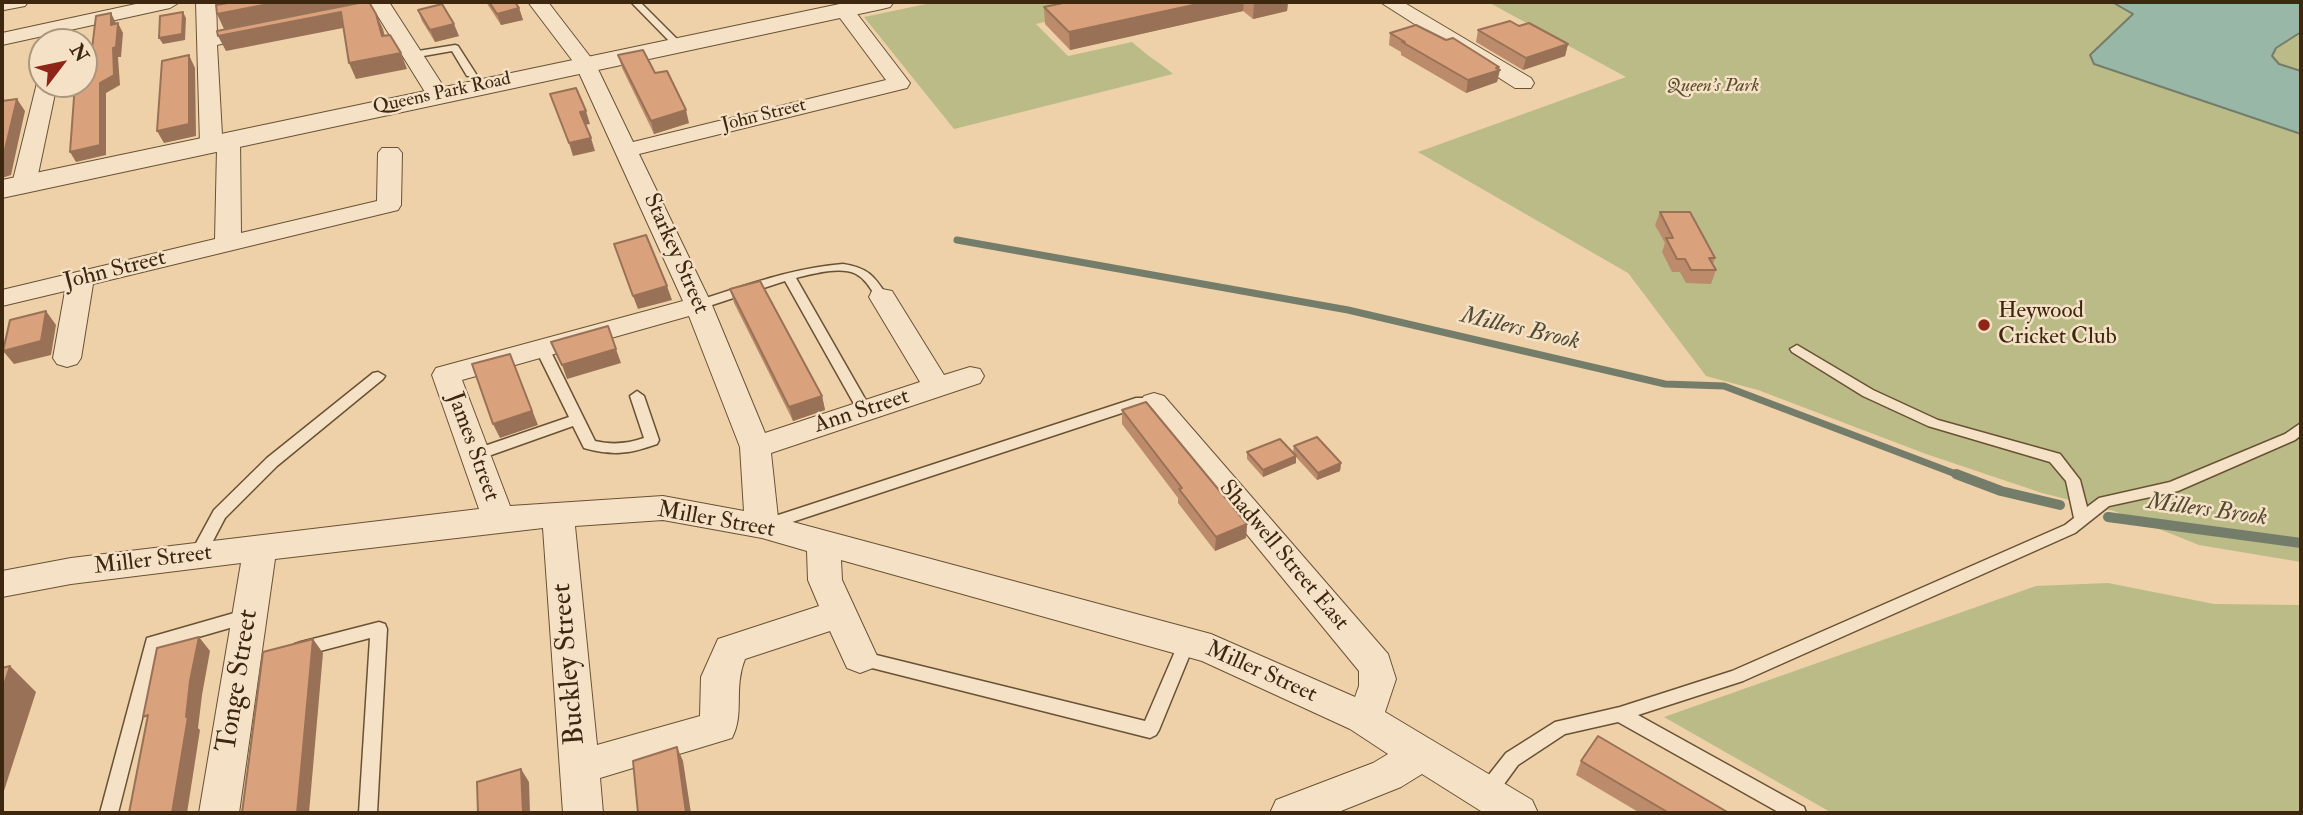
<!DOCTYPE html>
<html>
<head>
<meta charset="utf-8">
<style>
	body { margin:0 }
	#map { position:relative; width:2303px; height:815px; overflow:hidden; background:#eed1a8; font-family:"IM FELL Double Pica",serif }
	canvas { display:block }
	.frame { position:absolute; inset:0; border:4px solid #3d270e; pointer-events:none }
	.north { position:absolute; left:28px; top:28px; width:70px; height:70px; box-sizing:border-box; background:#f4e1c6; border:2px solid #ab977c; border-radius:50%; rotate:58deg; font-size:19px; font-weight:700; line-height:28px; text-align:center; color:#3d270e }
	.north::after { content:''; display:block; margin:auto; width:24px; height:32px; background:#8f2418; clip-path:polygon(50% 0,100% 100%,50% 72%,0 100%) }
</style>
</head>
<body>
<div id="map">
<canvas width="2303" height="815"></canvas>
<div class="frame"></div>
<div class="north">N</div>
</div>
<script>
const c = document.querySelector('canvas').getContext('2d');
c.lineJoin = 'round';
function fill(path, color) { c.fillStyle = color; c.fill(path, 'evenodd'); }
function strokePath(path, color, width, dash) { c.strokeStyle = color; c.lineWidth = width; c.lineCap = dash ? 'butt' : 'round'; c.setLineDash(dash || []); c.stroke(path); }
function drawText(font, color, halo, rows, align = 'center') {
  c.font = font + ' "IM FELL Double Pica",serif'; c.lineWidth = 5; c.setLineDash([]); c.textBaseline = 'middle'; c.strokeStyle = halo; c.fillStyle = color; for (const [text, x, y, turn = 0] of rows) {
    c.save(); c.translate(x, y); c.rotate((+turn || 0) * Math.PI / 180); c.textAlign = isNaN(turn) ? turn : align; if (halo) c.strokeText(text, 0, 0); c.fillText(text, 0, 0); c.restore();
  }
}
fill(new Path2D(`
	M936 2H1091L1101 9 1036 24 1068 56 1132 42C1146 55 1159 62 1173 74L954 129 864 17Z
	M1488 2H2301V562L2199 545 2114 511 2042 493 1926 454 1758 390 1706 376 1628 273 1418 152 1626 77Z
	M2108 583 2214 604 2301 605V813H1832L1664 717 2036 586Z`), '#babb86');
const water = new Path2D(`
	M2112 2H2301V32L2276 48 2272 56 2279 64 2301 71V134L2094 64 2090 55 2133 14Z`);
fill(water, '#99b7a7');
strokePath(water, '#747d6a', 2);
strokePath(new Path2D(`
	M957 240 1348 310 1665 384 1724 386 1961 476`), '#747d6a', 7);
strokePath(new Path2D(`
	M1956 474 2001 491 2060 505
	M2108 517 2301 543`), '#747d6a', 10);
const service = new Path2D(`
	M631 2H640L680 42V46H674Z
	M455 45 458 46 476 74 475 76H467L452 51 412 58 407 55 412 52Z
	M843 264C869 268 874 276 888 297L886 300H878C872 291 866 279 856 274 840 266 813 274 796 278L872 411 865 416 858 411 785 281 703 308H693L692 305 693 302C742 287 791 268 843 264Z
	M542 344 549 348 595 441C612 445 627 444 644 438L630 396 637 391 644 396 659 440 657 444C629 454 613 456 584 448L573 426 480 459H470L468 455 470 451 569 417 535 348Z
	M1797 345 1873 390 1938 420 2060 454 2080 480 2087 507 2099 498 2170 482 2285 434 2301 423V435L2295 440 2178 491 2109 506 2075 533 1743 681 1638 715 1804 807 1806 813H1780L1618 722 1565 734 1518 765 1494 798 1487 800 1480 798 1478 792 1480 786 1506 753 1555 722 1620 707 1732 671 2065 525 2074 518 2066 481 2050 462 1928 426 1863 396 1792 352 1790 349Z
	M378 372 385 376 383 379 277 466 225 518 203 560H191L189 556 214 510 267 458 373 373Z
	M1136 398H1154L1161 403 1154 408H1137L765 531 760 529 757 525 760 521Z
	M248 609 254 611 256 616 254 621 160 648 118 813H100L147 638Z
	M379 622 385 624 387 629 377 813H359L370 638 301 656 295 654 293 649 295 644 301 642Z
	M1187 635 1193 637 1195 642 1159 730 1156 735 1150 738 860 665 854 663 851 658 854 653 860 651 1145 721 1179 642 1181 637Z`);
const minor = new Path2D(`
	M2 2H28L25 6 4 10Z
	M145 2H180L170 8 2 45V33Z
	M196 2H216L217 33 258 24 265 26 268 30 265 34 217 45 222 135H237L240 140 241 233 377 201 378 153 382 148H398L402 153 401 205 398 210 93 284 81 358 77 364 67 367 57 364 53 358 65 291 2 306V290L215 239 217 149H203L200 144Z
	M369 2H389L449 95 446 100H430L376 13 334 21 324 15 327 11Z
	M528 2H548L595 63 633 142 886 80 834 10 844 4 851 6 910 83 907 88 639 154 712 305 765 433 920 382 869 297 872 291 882 289 892 291 944 375 970 367 980 369 984 376 980 383 771 453 778 518 1211 634 1355 697 1359 686V671L1139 403 1144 396 1154 393 1164 396 1388 654 1396 679 1385 712 1532 800 1538 813H1484L1422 774 1401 787 1336 813H1270L1276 800 1373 763 1388 754 1350 729 1202 661 841 560 842 580 878 658 873 668 860 673 847 668 830 631 745 659C733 689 745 713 732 738L600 778 603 813H563L543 528 275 559 239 813H199L241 563 71 584 2 597V571L71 558 479 509 432 375 436 368 683 301 575 64ZM689 316 740 447 744 511 663 496 510 506 462 380ZM663 520 762 538 807 551 808 580 819 606 718 639 701 677 700 716 597 745 575 526Z
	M1380 2H1403L1531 78 1534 83 1531 88H1515Z
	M38 79H42V84H57L36 184 32 189 24 191 16 189 12 184Z`);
const tertiary = new Path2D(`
	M849 2H894L890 7 882 9 2 198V180Z`);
strokePath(service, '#695234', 3);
strokePath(minor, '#695234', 2);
strokePath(tertiary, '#695234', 2);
fill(service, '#f4e1c6');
fill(minor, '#f4e1c6');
fill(tertiary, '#f4e1c6');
fill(new Path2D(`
	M486 2H515L519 8 523 20 501 25Z
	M1068 2H1288L1287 11 1253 19 1243 11 1070 50 1045 24 1044 7Z
	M418 10 459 36 435 42 422 21Z
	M1519 26 1568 44 1565 56 1523 70 1476 42 1478 30Z
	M1390 33 1499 69 1497 82 1466 93 1401 55V52L1389 45Z
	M618 55 655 73 689 123 654 134 622 68Z
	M1660 212 1715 258 1713 264 1716 270 1711 284 1686 283 1680 272H1672L1662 252 1665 243 1655 225Z
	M730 289 822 396 825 410 793 421 734 303Z
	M1122 410 1247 524 1246 538 1215 551 1178 503V498L1122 424Z
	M1294 446 1341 463 1340 471 1317 480 1296 457V463L1263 477 1247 459V452L1293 453Z
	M1581 761 1729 813H1640L1576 775Z`), '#bb8b6b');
fill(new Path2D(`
	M279 2H363L224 29 217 14Z
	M1207 2H1244L1243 11 1070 50 1069 32Z
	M1254 2H1288L1287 11 1253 19Z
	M519 8 523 20 501 25 497 14Z
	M183 12 186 18 185 40 163 44 159 38Z
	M341 12 348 27 226 51 218 36Z
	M111 13 116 23 117 34 111 25Z
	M376 14 383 29 389 52 382 36Z
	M118 23 123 33 121 57H118L120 85 106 93V155L76 162 70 152 100 83Z
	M454 24 459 36 435 42 430 30Z
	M1568 44 1565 56 1523 70 1526 58Z
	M401 53 407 69 356 79 349 63Z
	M189 55 195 68 196 136 164 143 157 131Z
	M1499 67V70H1500L1497 82 1466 93 1468 80Z
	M17 99 25 111 11 175 2 178V163Z
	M686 110 689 123 654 134 651 121Z
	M586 111 590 124 584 125 580 112Z
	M591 138 595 151 573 156 569 143Z
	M667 286 672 300 638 309 633 296Z
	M46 311 56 325 51 355 14 364 3 351Z
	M616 349 621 363 567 379 562 365Z
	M510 354 538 425 500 438 493 424Z
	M822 396 825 410 793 421 789 407Z
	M1296 456V463L1263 477V470Z
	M1341 463 1340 471 1317 480 1318 473Z
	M1247 524 1246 538 1215 551 1216 537Z
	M199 637 210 651 202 695 198 728 200 730 187 813H172L190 681Z
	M313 639 323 653 309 813H297Z
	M10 666 36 692 2 797V691Z
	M677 747 683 761 691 813H686Z
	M521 769 529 782 530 813H523Z`), '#997157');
const building = new Path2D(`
	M234 2H279L217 14 216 5Z
	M364 2H369L376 14 382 36 390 35 401 53 349 63 341 12 218 36 217 31Z
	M489 2H515L519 8 497 14Z
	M1068 2H1207L1069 32 1044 7Z
	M442 4 454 24 430 30 418 10Z
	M183 12 182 34 159 38 160 16Z
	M111 13V25L118 23 116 47 113 48 114 75 100 83V145L70 152 75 84H84V59L91 57 96 16Z
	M1510 21 1519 26 1529 23 1568 44 1526 58 1478 30Z
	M1416 25 1446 40 1453 38 1499 67 1496 68 1500 70 1468 80 1402 42H1405L1390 33Z
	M643 50 655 73 667 71 686 110 651 121 618 55Z
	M189 55V124L157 131 162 61Z
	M576 88 586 111 580 112 591 138 569 143 550 94Z
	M17 99 2 162V163V101Z
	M1660 212H1690L1715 258H1709L1716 270H1691L1685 259H1677L1666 238H1673Z
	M646 235 667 286 633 296 614 244Z
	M760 281 822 396 789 407 730 289Z
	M46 311 41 341 3 351 10 320Z
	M608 326 616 349 562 365 551 342Z
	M510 354 532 411 493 424 472 364Z
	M1146 402 1247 524 1216 537 1179 489 1182 488 1122 410Z
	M1317 437 1341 463 1318 473 1294 446Z
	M1280 439 1296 456 1263 470 1247 452Z
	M199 637 190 681 186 717H188L172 813H129L148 715 143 717 157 648Z
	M313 639 297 813H242L263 652Z
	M10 666 2 691V668Z
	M1598 736 1729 813H1669L1581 761Z
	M677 747 686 813H638L633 761Z
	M521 769 523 813H478L477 782Z`);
fill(building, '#daa27c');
strokePath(building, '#997157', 2);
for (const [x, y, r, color] of [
	[1984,325,7,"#8f2418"]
]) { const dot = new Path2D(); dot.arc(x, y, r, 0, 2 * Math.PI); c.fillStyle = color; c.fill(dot); strokePath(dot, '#f4e1c6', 2.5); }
drawText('italic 19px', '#5c4c2c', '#f4e1c6', [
	["Queen's Park",1713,87]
]);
drawText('19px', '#3d270e', '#f4e1c6', [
	["Queens Park Road",442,94,-12],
	["John Street",764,116,-14]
]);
drawText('23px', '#3d270e', '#f4e1c6', [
	["Starkey Street",675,254,66],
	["John Street",115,271,-14],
	["Ann Street",862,412,-18],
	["James Street",472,447,70],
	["Miller Street",716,521,10],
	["Shadwell Street East",1283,556,50],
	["Miller Street",153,561,-7],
	["Miller Street",1261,673,24]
]);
drawText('23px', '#3d270e', '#f4e1c6', [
	["Heywood",1998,312],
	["Cricket Club",1998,338]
], 'left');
drawText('italic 24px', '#544b34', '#f4e1c6', [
	["Millers Brook",1520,330,13],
	["Millers Brook",2207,511,8]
]);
drawText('28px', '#3d270e', '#f4e1c6', [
	["Buckley Street",570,664,-95],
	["Tonge Street",239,681,-81]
]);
</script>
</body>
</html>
